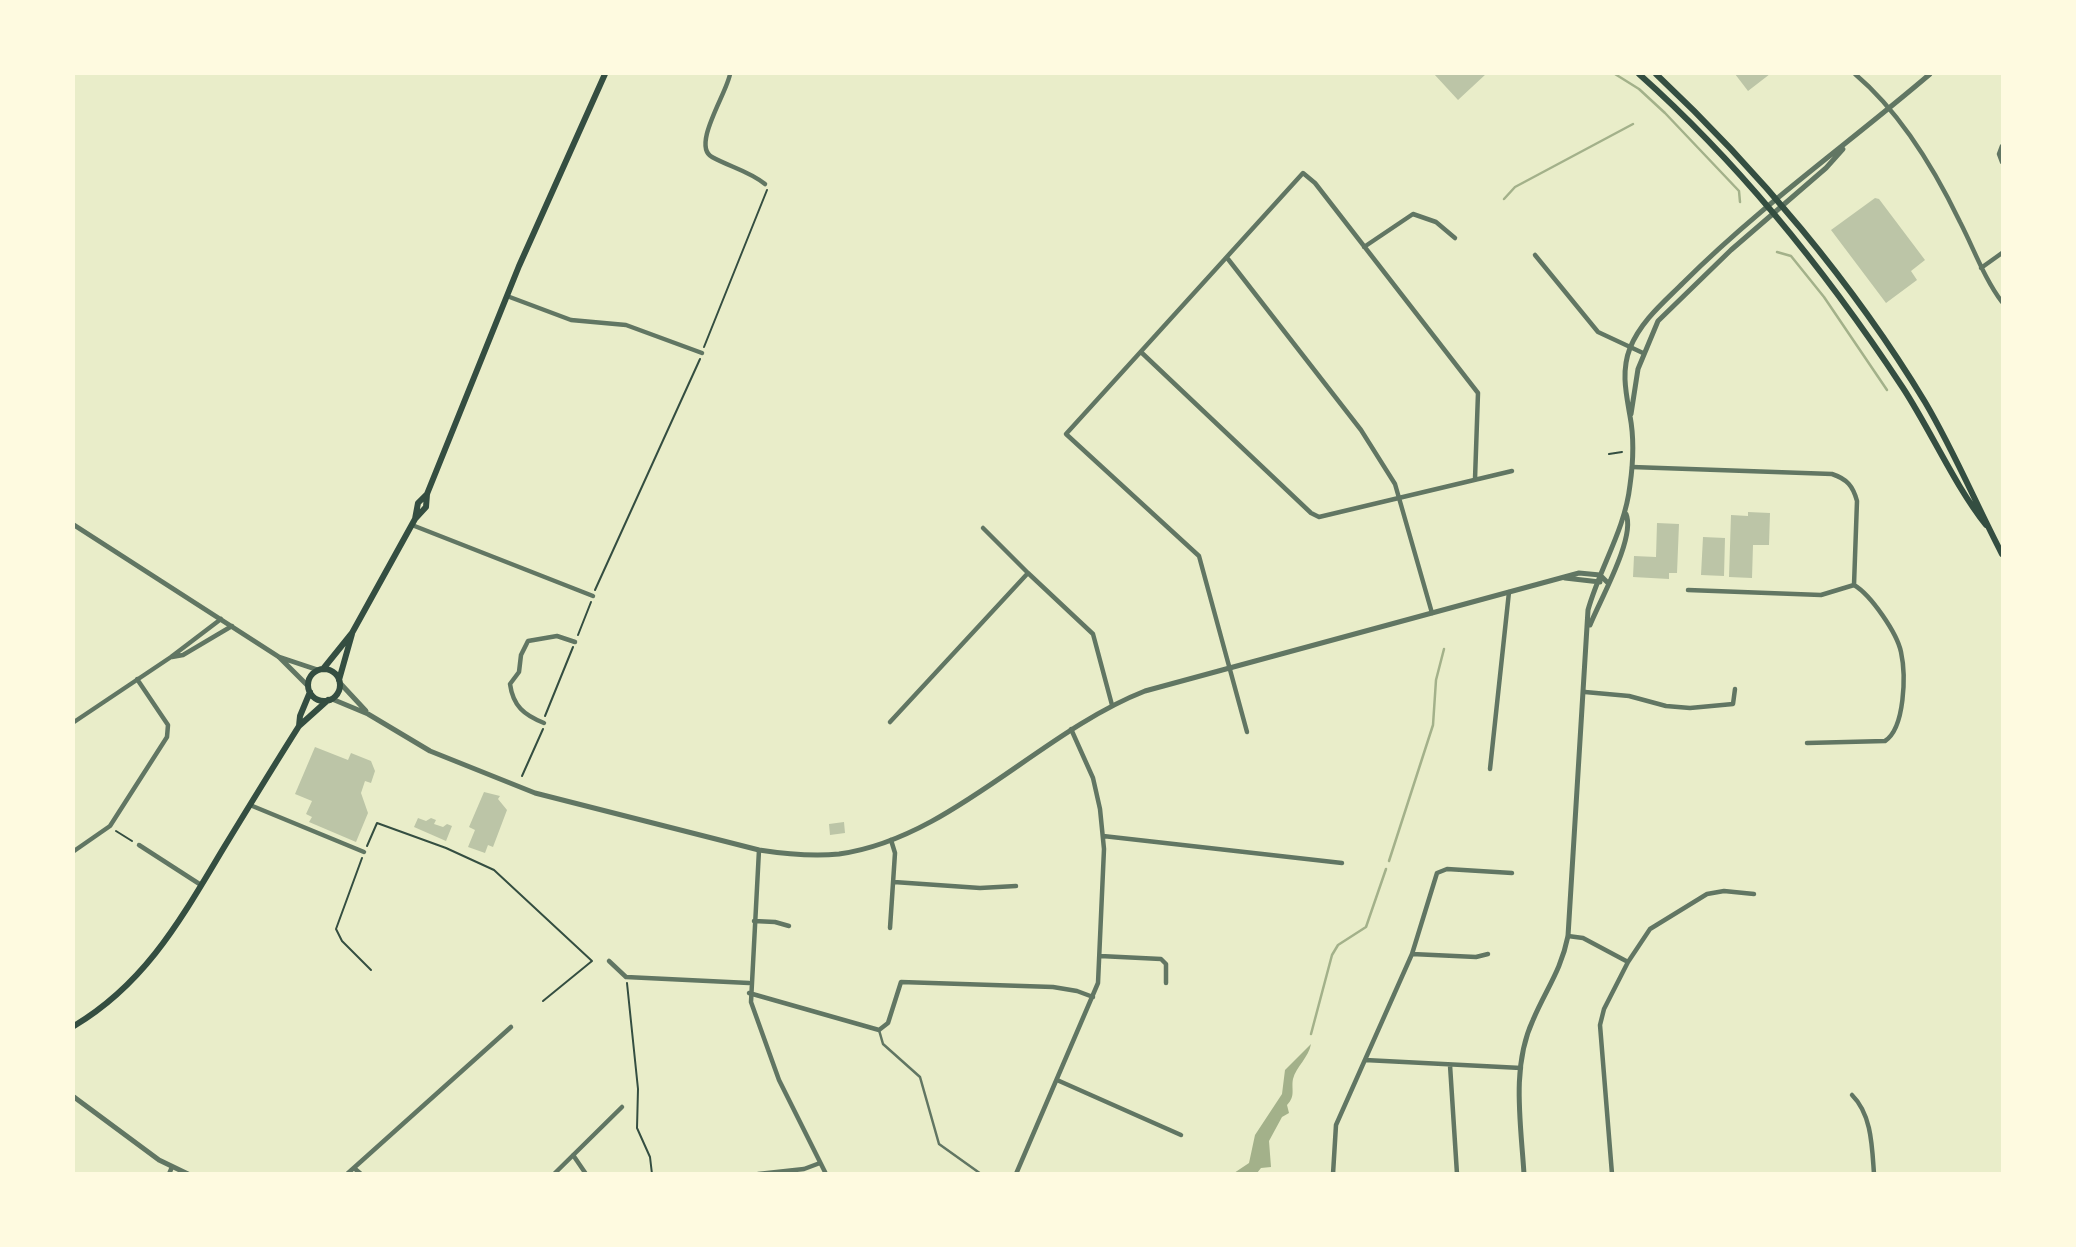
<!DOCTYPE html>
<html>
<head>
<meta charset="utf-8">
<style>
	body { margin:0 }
	#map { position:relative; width:2076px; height:1247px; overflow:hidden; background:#e9edc9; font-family:"Noto Serif",serif }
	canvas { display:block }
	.frame { position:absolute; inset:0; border:75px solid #fefae0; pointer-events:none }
</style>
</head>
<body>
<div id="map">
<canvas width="2076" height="1247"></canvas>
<div class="frame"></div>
</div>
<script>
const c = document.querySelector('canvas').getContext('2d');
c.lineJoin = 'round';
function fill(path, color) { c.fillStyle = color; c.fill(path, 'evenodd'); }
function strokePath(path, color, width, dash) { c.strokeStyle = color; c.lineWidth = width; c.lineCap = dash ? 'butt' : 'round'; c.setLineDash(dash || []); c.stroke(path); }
fill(new Path2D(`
	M1311 1044C1309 1057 1296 1067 1293 1079 1291 1089 1296 1096 1287 1105L1289 1113 1282 1117 1269 1141 1271 1167 1261 1168 1257 1173H1234L1249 1163 1255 1135 1282 1094 1285 1070Z`), '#a3b18a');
strokePath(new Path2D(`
	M1615 74 1639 89 1665 113 1739 191 1740 202
	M1504 199 1515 187 1633 124
	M1777 252 1791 256 1824 297 1887 390
	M1389 861 1433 725 1436 680 1444 649
	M1311 1034 1332 955 1338 945 1366 927 1386 869`), '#a3b18a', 2.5);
fill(new Path2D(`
	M1434 74H1486L1458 100Z
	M1735 74H1770L1748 91Z
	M1875 198 1879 199 1925 260 1911 271 1917 280 1886 303 1831 230Z
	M1748 512 1770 513 1769 545H1753L1752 578 1729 577 1731 515 1748 516Z
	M1657 523 1679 524 1677 573H1669V579L1633 577 1634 556 1656 557Z
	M1703 537 1725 538 1724 576 1701 575Z
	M315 747 348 760 351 753 371 761 375 771 371 783 365 781 361 793 368 813 356 842 309 822 312 817 306 814 312 801 295 794Z
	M484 792 500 796 498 799 507 810 493 847 488 845 485 853 468 847 475 830 469 827Z
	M418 818 426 821 431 818 436 820 434 824 443 827 447 824 452 826 446 841 414 827Z
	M844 822 845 833 830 835 829 824Z`), '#bcc5a7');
strokePath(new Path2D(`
	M704 347 767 190
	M1609 454 1622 452
	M595 590 700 359
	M578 635 591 602
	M545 716 573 647
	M522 776 543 729
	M116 831 132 841
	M367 846 377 823 446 848 494 870 592 961 543 1001
	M362 858 336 929 342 941 371 970
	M627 983 638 1089 637 1128 650 1157 652 1174`), '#344e41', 2);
strokePath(new Path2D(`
	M879 1030 883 1044 920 1077 939 1144 981 1174`), '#617663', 2.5);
strokePath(new Path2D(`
	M730 74C727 93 691 146 712 157 730 167 749 171 765 184
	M1855 74C1901 113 1934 168 1960 222 1974 249 1984 278 2002 302
	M2002 146 1999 154 2002 162
	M1364 247 1413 214 1436 222 1455 238
	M1535 255 1598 332 1643 353
	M1228 259 1361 430 1395 484 1432 613
	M1981 268 2002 253
	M507 296 571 320 626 325 702 353
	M1142 353 1311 513 1319 517 1512 471
	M1632 467 1832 474C1847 479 1853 486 1857 501L1854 585C1871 595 1897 633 1901 652 1906 675 1905 728 1885 741L1807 743
	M412 525 593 596
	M983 528 1028 573
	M1688 590 1821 595 1854 585
	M172 657 183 655 232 626
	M1585 692 1629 696 1666 706 1690 708 1733 704 1735 689
	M74 722 171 657 221 619
	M890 722 1028 573 1093 634 1112 705
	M544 723C524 715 513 706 510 684L519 672 521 655 528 641 557 636 575 642
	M1247 732 1199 556 1066 434 1303 173 1315 183 1478 393 1475 479
	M1490 769 1509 592
	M250 805 364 852
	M1103 836 1342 863
	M139 845 201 885
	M759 850 751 1002 779 1080 826 1174
	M74 851 110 826 167 737 168 725 137 679
	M894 882 980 888 1016 886
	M754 921 775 922 789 926
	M890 928 895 853 891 840
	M1568 936 1583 938 1628 962
	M1412 954 1476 957 1488 954
	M1100 956 1161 959 1166 964V983
	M609 961 626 977 749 983
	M749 993 879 1030 888 1023 901 982 1053 987 1077 991 1093 997
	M1365 1060 1521 1068
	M1450 1065 1457 1174
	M1057 1080 1181 1135
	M1852 1095C1872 1115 1872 1147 1874 1174
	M573 1155 586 1174
	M354 1168 361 1174
	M169 1174 172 1167
	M347 1174 511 1027
	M554 1174 622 1107
	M758 1174 804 1169 820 1163
	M1016 1174 1098 983 1104 849 1100 809 1093 778 1071 729
	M1333 1174 1336 1125 1412 954 1437 873 1447 869 1512 873
	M1612 1174 1600 1025 1604 1009 1628 962 1650 929 1707 894 1724 891 1754 894`), '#617663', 4.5);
strokePath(new Path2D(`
	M1631 414 1638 369 1658 321 1731 250 1826 168 1843 149
	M74 525 279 657 308 686
	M1565 578 1600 582
	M1590 625C1600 600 1636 537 1626 514
	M279 657 318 670
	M340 683 366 711
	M332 699 368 714 430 751 535 793 759 850C785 854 812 857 839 854 950 839 1040 732 1145 691L1579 573 1600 575 1607 582
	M74 1097 159 1160 188 1174
	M1524 1174C1521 1124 1511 1067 1533 1020 1546 989 1561 971 1568 936L1588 610C1600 567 1625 530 1630 485 1633 464 1634 437 1630 416 1626 393 1621 371 1630 348 1641 321 1663 303 1683 283 1760 206 1848 144 1930 74`), '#617663', 5);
strokePath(new Path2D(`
	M1639 74C1741 165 1828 274 1903 388 1931 431 1955 486 1986 525
	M1656 74C1757 169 1853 283 1925 402 1954 451 1976 504 2002 554
	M415 519 418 503 427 494
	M323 669 352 633 415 519 426 507 427 494 519 266 605 74
	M308 685a16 16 0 1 1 32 0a16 16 0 1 1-32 0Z
	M339 680 352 634
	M299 726 300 716 310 692
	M74 1026C146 983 181 919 223 849 248 808 273 767 299 726L328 700`), '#344e41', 6);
</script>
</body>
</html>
